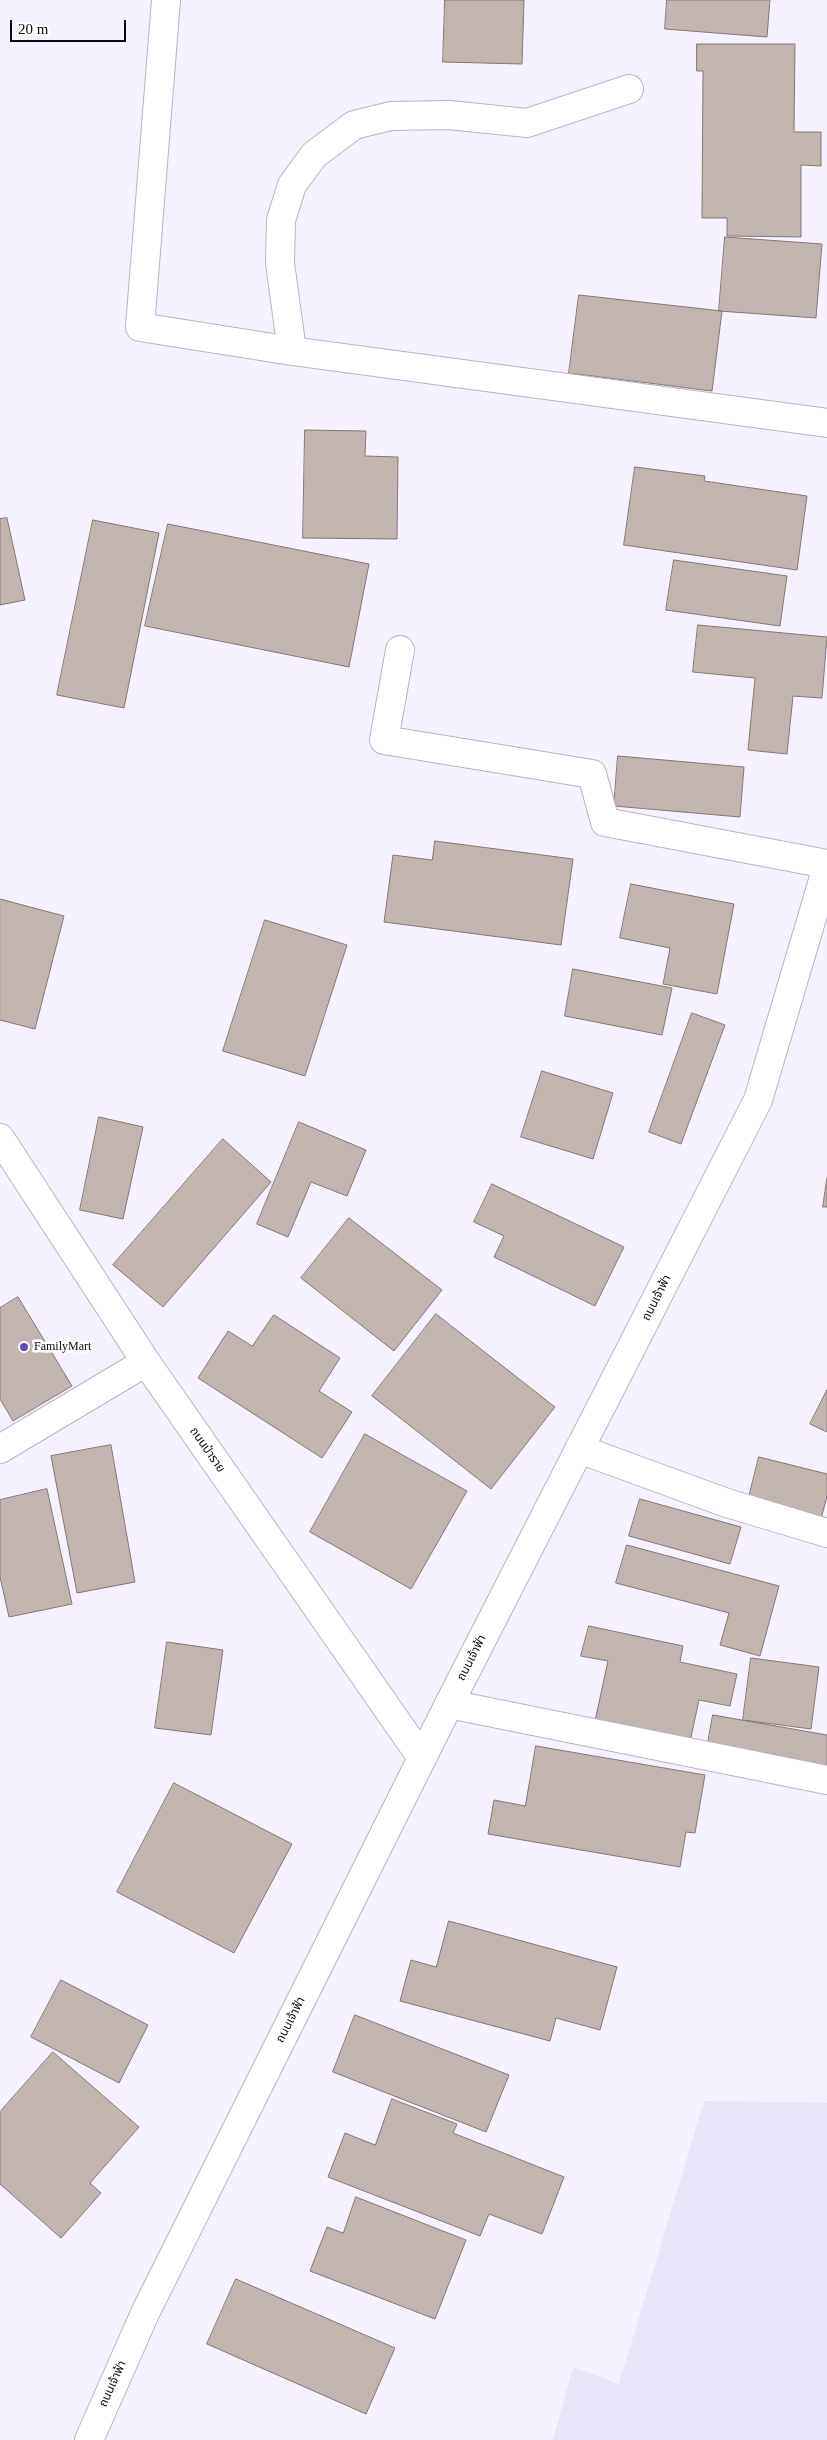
<!DOCTYPE html>
<html>
<head>
<meta charset="utf-8">
<style>
	body { margin:0 }
	#map { position:relative; width:827px; height:2440px; overflow:hidden; background:#f5f1ff; font-family:"Times New Roman",serif }
	canvas { display:block }
	.scale { position:absolute; left:10px; top:20px; width:116px; height:22px; box-sizing:border-box; border:2px solid #0c0b0f; border-top:0; padding-left:6px; font-size:15px; line-height:18px; white-space:nowrap; color:#0c0b0f; -webkit-text-stroke:4px #fff; paint-order:stroke }
</style>
</head>
<body>
<div id="map">
<canvas width="827" height="2440"></canvas>
<div class="scale">20 m</div>
</div>
<script>
const c = document.querySelector('canvas').getContext('2d');
c.lineJoin = 'round';
function fill(path, color) { c.fillStyle = color; c.fill(path, 'evenodd'); }
function strokePath(path, color, width, dash) { c.strokeStyle = color; c.lineWidth = width; c.lineCap = dash ? 'butt' : 'round'; c.setLineDash(dash || []); c.stroke(path); }
function drawText(font, color, halo, rows, align = 'center') {
  c.font = font + ' "Times New Roman","Noto Sans Thai",serif'; c.lineWidth = 5; c.setLineDash([]); c.textBaseline = 'middle'; c.strokeStyle = halo; c.fillStyle = color; for (const [text, x, y, turn = 0] of rows) {
    c.save(); c.translate(x, y); c.rotate((+turn || 0) * Math.PI / 180); c.textAlign = isNaN(turn) ? turn : align; if (halo) c.strokeText(text, 0, 0); c.fillText(text, 0, 0); c.restore();
  }
}
fill(new Path2D(`
	M704 2101 827 2103V2440H553L573 2367 619 2384Z`), '#e9e4f8');
const building = new Path2D(`
	M445 0H524L522 64 443 62Z
	M667 0H770L767 37 665 29Z
	M697 44H795L794 132H821V166L801 165V237L727 236V218H702L703 71H697Z
	M725 237 822 244 816 318 719 311Z
	M579 295 722 311 712 391 569 373Z
	M305 430 366 431 365 456 398 457 397 539 303 538Z
	M635 467 705 476 704 481 807 496 797 570 624 545Z
	M7 518 25 600 0 605V519Z
	M93 520 159 533 124 708 57 695Z
	M168 524 369 564 349 667 145 626Z
	M674 560 787 576 780 626 666 610Z
	M698 625 827 637 822 698 793 696 787 754 748 750 755 678 693 672Z
	M618 756 744 767 740 817 614 806Z
	M435 841 573 859 561 945 384 922 393 855 432 860Z
	M631 884 734 904 717 994 663 984 670 948 620 938Z
	M0 899 64 916 35 1029 0 1020Z
	M265 920 347 945 305 1076 223 1051Z
	M573 969 672 988 662 1035 565 1016Z
	M692 1013 725 1025 681 1144 649 1132Z
	M542 1071 613 1093 593 1159 521 1137Z
	M99 1117 143 1127 123 1219 80 1210Z
	M299 1122 366 1150 347 1196 311 1182 288 1237 257 1224Z
	M223 1139 271 1182 163 1307 113 1265Z
	M827 1178V1207H823Z
	M492 1184 624 1247 595 1306 494 1257 504 1236 474 1222Z
	M349 1218 442 1290 394 1351 301 1278Z
	M18 1297 72 1386 13 1421 0 1399V1308Z
	M436 1314 555 1407 491 1489 372 1396Z
	M274 1315 340 1358 319 1391 352 1412 322 1458 198 1378 228 1331 252 1346Z
	M827 1390V1432L810 1424Z
	M365 1434 467 1491 411 1589 310 1532Z
	M111 1445 135 1582 77 1593 51 1456Z
	M759 1457 827 1474V1496L820 1523 747 1505Z
	M47 1489 72 1604 9 1617 0 1577V1500Z
	M640 1499 741 1527 730 1564 629 1536Z
	M627 1545 779 1586 760 1656 720 1645 729 1613 616 1583Z
	M589 1626 683 1646 680 1662 737 1674 730 1706 699 1700 690 1742 595 1721 608 1661 581 1656Z
	M167 1642 223 1650 211 1735 155 1728Z
	M751 1658 819 1667 811 1729 743 1720Z
	M713 1715 827 1735V1769L707 1748Z
	M536 1746 705 1775 695 1833 686 1832 680 1867 488 1834 494 1800 525 1806Z
	M174 1783 292 1844 234 1953 117 1892Z
	M449 1921 617 1967 600 2030 556 2018 550 2041 400 2001 411 1960 436 1967Z
	M61 1980 148 2025 119 2083 31 2037Z
	M355 2015 509 2075 486 2132 333 2072Z
	M53 2052 139 2127 90 2183 101 2193 61 2238 0 2184V2112Z
	M392 2099 457 2124 453 2133 564 2177 542 2234 489 2214 480 2236 328 2177 345 2133 375 2145Z
	M356 2197 466 2240 435 2319 310 2271 327 2227 343 2233Z
	M236 2279 395 2348 366 2414 207 2344Z`);
fill(building, '#c2b4ae');
strokePath(building, '#857873', 1);
const minor = new Path2D(`
	M166 0 140 327 292 351 827 423
	M292 351 280 263 281 220 292 185 314 155 354 125 391 116 449 115 527 123 629 89
	M400 650 384 740 592 774 605 822 827 864
	M0 1138 146 1362 422 1758
	M0 1449 146 1362
	M579 1449 727 1503 827 1533
	M449 1704 827 1780`);
const major = new Path2D(`
	M89 2440 146 2311 449 1704 758 1100 827 867`);
strokePath(minor, '#b8b4c1', 30);
strokePath(major, '#b8b4c1', 30);
strokePath(minor, '#fff', 28);
strokePath(major, '#fff', 28);
for (const [x, y, r, color] of [
	[24,1347,5,"#5c48c1"]
]) { const dot = new Path2D(); dot.arc(x, y, r, 0, 2 * Math.PI); c.fillStyle = color; c.fill(dot); strokePath(dot, '#fff', 2); }
drawText('12px', '#0c0b0f', '#fff', [
	["ถนนเจ้าฟ้า",657,1298,-63],
	["ถนนป่าราย",207,1450,55],
	["ถนนเจ้าฟ้า",472,1658,-63],
	["ถนนเจ้าฟ้า",291,2020,-63],
	["ถนนเจ้าฟ้า",113,2384,-66]
]);
drawText('12px', '#0c0b0f', '#fff', [
	["FamilyMart",34,1347]
], 'left');
</script>
</body>
</html>
